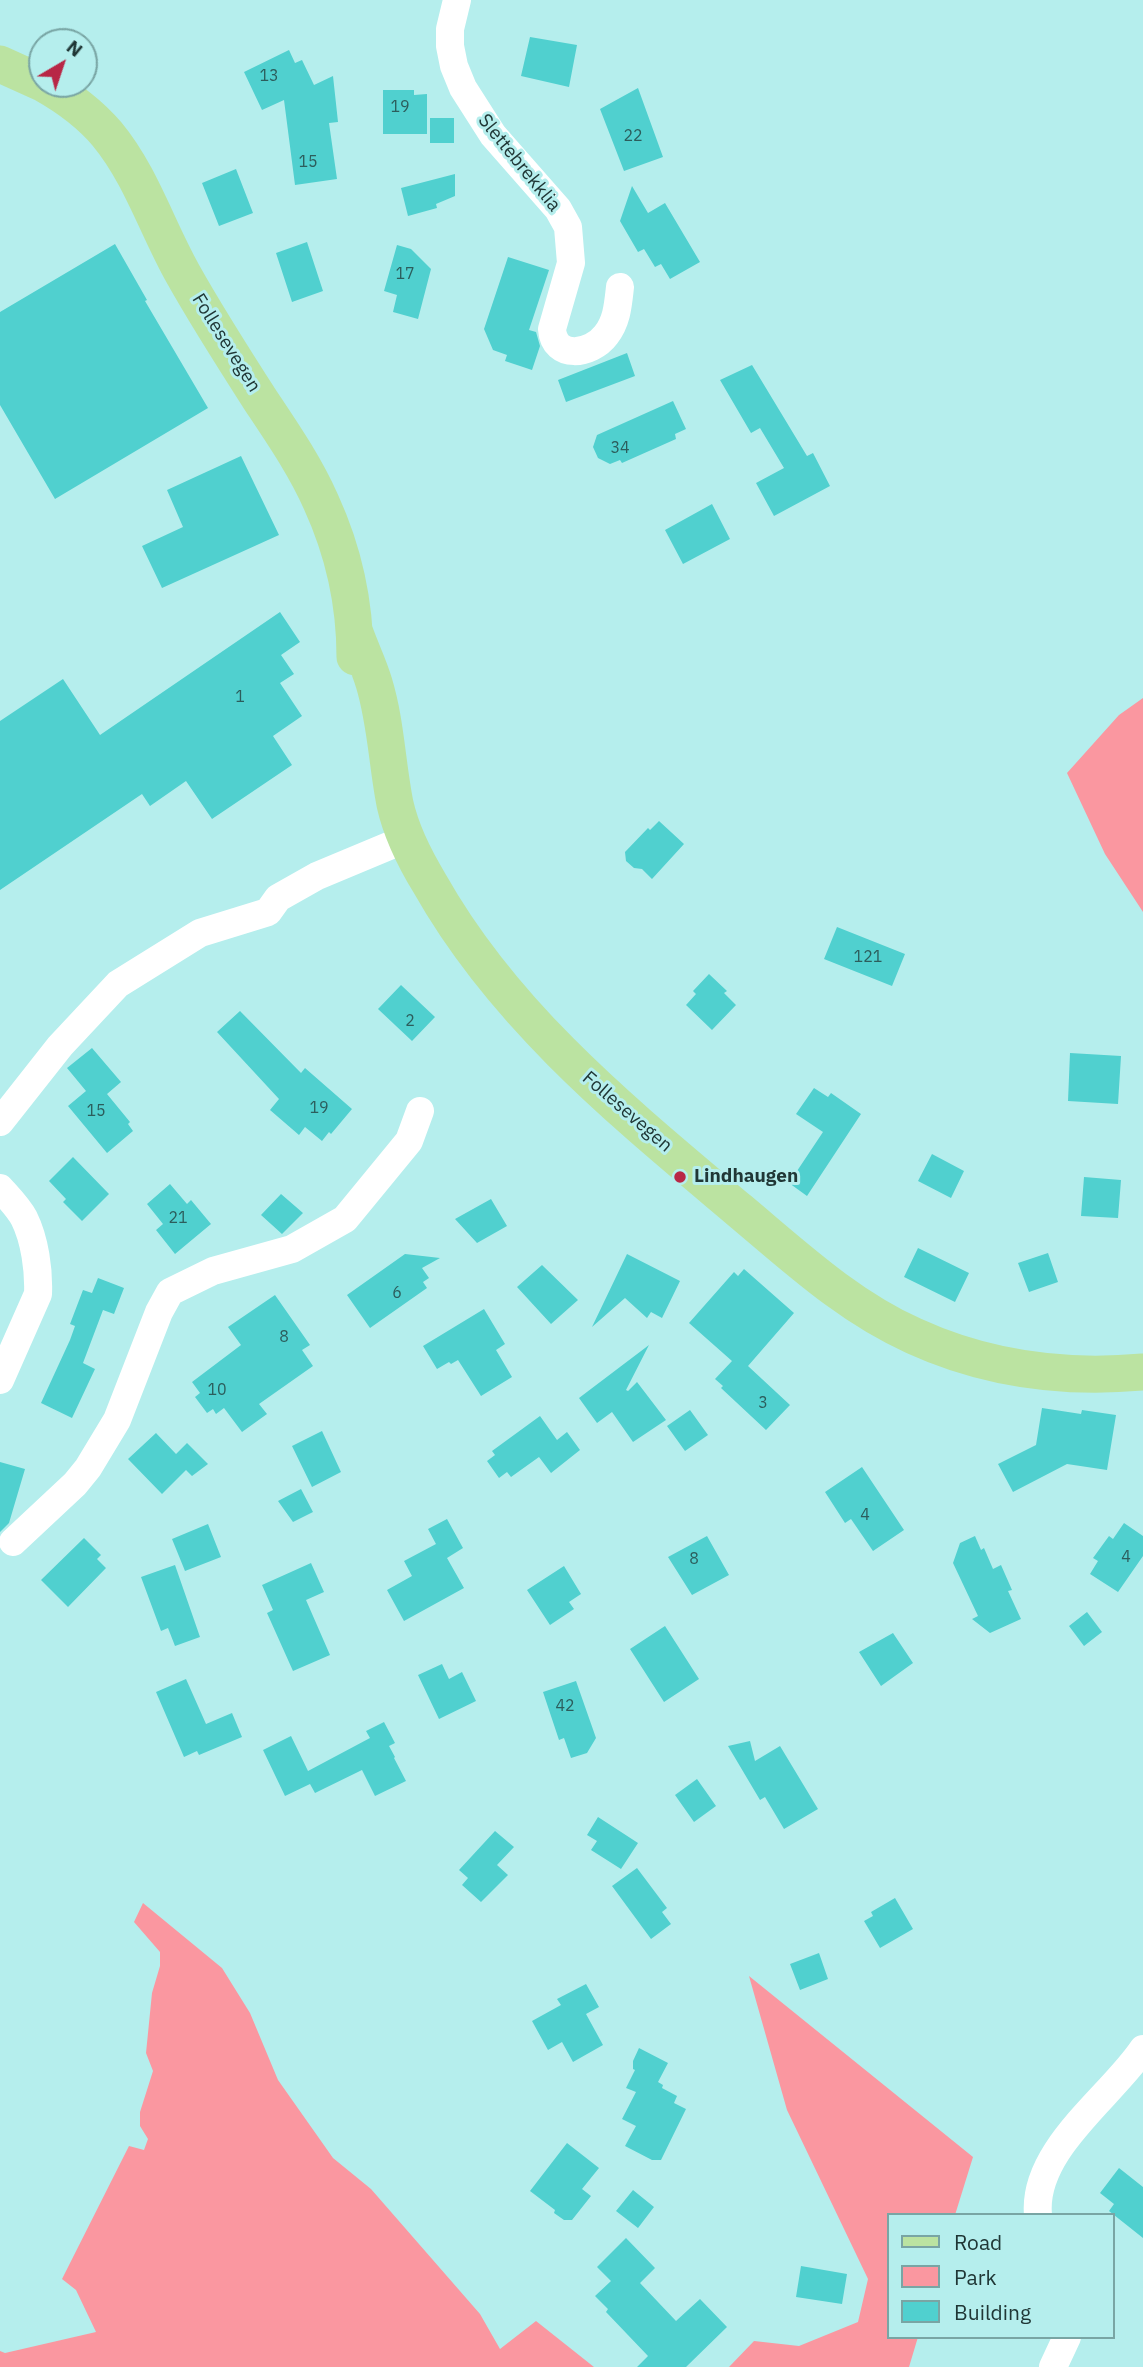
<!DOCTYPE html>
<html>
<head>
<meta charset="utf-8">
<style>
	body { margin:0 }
	#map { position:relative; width:1143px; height:2367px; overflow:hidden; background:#b5eeed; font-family:"IBM Plex Sans",sans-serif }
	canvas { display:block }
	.legend { position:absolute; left:887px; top:2213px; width:228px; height:126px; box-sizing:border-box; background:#b5eeed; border:2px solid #79a5a4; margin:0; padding:9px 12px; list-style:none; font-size:21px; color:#203736 }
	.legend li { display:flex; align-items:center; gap:14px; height:35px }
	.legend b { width:35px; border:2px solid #79a5a4 }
	.north { position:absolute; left:28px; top:28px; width:70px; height:70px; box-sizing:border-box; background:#b5eeed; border:2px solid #79a5a4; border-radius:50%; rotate:39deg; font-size:19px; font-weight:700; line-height:28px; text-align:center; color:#203736 }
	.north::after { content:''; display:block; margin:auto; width:24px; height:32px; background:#b82746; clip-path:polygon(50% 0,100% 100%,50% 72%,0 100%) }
</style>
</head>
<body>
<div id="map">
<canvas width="1143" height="2367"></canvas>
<ul class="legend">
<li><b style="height:9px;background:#bbe3a1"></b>Road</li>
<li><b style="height:19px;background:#fa97a0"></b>Park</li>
<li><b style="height:19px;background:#50d0cf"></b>Building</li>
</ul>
<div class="north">N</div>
</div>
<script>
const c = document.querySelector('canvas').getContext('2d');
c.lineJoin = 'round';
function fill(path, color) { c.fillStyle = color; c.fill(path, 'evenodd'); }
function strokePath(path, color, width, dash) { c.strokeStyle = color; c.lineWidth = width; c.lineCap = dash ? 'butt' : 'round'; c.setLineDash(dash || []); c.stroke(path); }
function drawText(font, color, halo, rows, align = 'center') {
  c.font = font + ' "IBM Plex Sans",sans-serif'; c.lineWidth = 6; c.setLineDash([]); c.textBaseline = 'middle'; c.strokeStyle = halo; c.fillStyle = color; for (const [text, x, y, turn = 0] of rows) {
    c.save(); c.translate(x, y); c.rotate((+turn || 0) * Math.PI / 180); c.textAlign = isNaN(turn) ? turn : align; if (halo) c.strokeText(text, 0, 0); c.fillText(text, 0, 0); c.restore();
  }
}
fill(new Path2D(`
	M1143 698V912L1105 854 1067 773 1119 715Z
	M143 1903 222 1968 250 2013 278 2080 333 2158 371 2189 480 2314 500 2349 536 2321 594 2367H0V2351L5 2353 96 2332 76 2290 62 2279 129 2146 144 2150 148 2139 140 2126V2112L153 2071 146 2053 152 1993 160 1966V1952L134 1922Z
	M749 1976 973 2157 955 2215H889V2337H918L909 2367H729L754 2341 799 2346 858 2322 868 2279 787 2110Z`), '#fa97a0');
fill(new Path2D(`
	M530 37 577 45 569 87 521 76Z
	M289 50 295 63 302 60 314 85 333 76 338 122 329 123 337 179 295 185 284 100 262 110 244 72Z
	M638 88 663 157 624 171 600 109Z
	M383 90H414V95L427 94V134H383Z
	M430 118H454V143H430Z
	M236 169 253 213 219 226 202 183Z
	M455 174V196L436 204 437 208 408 216 401 188Z
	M632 186 648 213 665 203 700 262 670 279 661 264 655 267 644 249 638 252 620 221Z
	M307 242 323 291 292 302 276 253Z
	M115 244 147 300 145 301 208 408 55 499 0 405V312Z
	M397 245 411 249 431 269 418 319 393 312 397 295 384 291Z
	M508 257 549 270 529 330 536 332 540 346 532 370 505 361 507 355 493 350 484 329Z
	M627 353 635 376 566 402 558 380Z
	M752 365 807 456 813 453 830 486 774 516 756 483 784 468 760 428 751 433 720 380Z
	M673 401 686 429 675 434 676 439 622 463 620 460 610 464 598 458 593 447 597 435Z
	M241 456 279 535 162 588 142 546 183 527 167 490Z
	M712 504 730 539 683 564 665 530Z
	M280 612 300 642 281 655 294 674 280 683 302 716 273 736 292 765 212 819 186 781 150 806 142 794 0 890V721L63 679 100 735Z
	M659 821 684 844 652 879 642 869 634 868 626 861 625 852 648 828 650 830Z
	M837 927 905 954 892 986 824 959Z
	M709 974 727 991 724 993 736 1005 712 1030 686 1005 696 994 693 991Z
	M401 985 435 1017 412 1041 378 1009Z
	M240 1011 301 1073 305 1068 352 1109 331 1134 329 1132 322 1141 305 1127 299 1135 270 1110 279 1099 217 1032Z
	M92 1048 121 1082 107 1094 130 1122 128 1124 133 1131 107 1153 68 1106 86 1091 67 1068Z
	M1070 1053 1121 1056 1118 1104 1068 1101Z
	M814 1088 828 1097 831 1093 861 1114 807 1196 789 1183 823 1132 796 1114Z
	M932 1154 964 1171 951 1198 918 1181Z
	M73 1157 109 1194 82 1221 63 1202 66 1199 49 1181Z
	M1084 1177 1121 1180 1118 1218 1081 1216Z
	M170 1184 187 1204 191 1200 211 1224 175 1254 156 1230 163 1224 147 1204Z
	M281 1194 303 1213 282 1234 261 1215Z
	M491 1199 507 1226 477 1243 455 1219Z
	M918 1248 969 1273 955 1302 904 1277Z
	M1048 1253 1058 1282 1029 1292 1018 1263Z
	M405 1254 440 1258 422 1268 429 1278 423 1282 427 1288 370 1328 347 1295Z
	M627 1254 680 1281 662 1318 651 1312 647 1318 625 1298 592 1327Z
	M542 1265 578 1300 551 1324 517 1287Z
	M744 1269 794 1313 748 1366 790 1405 766 1430 721 1388 723 1386 715 1379 732 1361 689 1323 734 1272 738 1276Z
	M98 1278 124 1288 114 1314 103 1310 83 1363 95 1369 72 1418 41 1403 70 1340 75 1326 70 1324 83 1290 92 1293Z
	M275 1295 310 1345 302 1350 313 1366 259 1404 267 1414 242 1432 224 1408 216 1414 213 1409 207 1413 195 1397 200 1393 192 1382 241 1345 228 1327Z
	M484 1309 505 1344 496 1350 512 1377 481 1396 458 1360 451 1364 449 1362 437 1369 423 1346Z
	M649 1345 626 1390 628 1391 637 1382 666 1420 633 1442 612 1412 597 1423 579 1398Z
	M1042 1408 1081 1414 1082 1410 1116 1415 1107 1470 1067 1464 1013 1492 998 1464 1036 1445Z
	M690 1410 708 1435 685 1451 667 1426Z
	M540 1416 557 1440 567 1432 580 1450 551 1473 539 1457 511 1477 507 1472 499 1478 487 1461 495 1455 492 1451Z
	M322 1431 341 1472 312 1487 292 1446Z
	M156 1433 176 1454 187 1443 208 1464 192 1476 186 1470 162 1494 128 1459Z
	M0 1462 25 1469 9 1523 0 1532Z
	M862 1467 904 1530 873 1551 851 1519 845 1523 825 1492Z
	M301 1489 313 1512 293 1522 278 1501Z
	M447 1519 463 1548 447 1558 464 1588 404 1621 387 1590 412 1576 404 1561 436 1544 428 1529Z
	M1124 1523 1143 1536V1556L1118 1592 1090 1574 1098 1561 1093 1558 1109 1536 1113 1539Z
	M208 1524 221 1557 185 1571 172 1539Z
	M707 1536 729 1575 692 1595 668 1557Z
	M975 1536 981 1550 984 1548 993 1569 1001 1565 1012 1590 1008 1591 1021 1619 990 1633 972 1619 978 1616 953 1563 960 1543Z
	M84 1538 101 1555 97 1559 106 1568 68 1607 41 1580Z
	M311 1563 324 1592 306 1600 330 1655 293 1671 267 1613 273 1610 262 1585Z
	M175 1565 200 1637 175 1646 168 1628 161 1631 141 1577Z
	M564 1566 581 1594 569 1602 574 1609 550 1625 527 1590Z
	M1087 1612 1102 1632 1084 1646 1069 1626Z
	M665 1626 699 1679 664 1702 630 1649Z
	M893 1633 913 1663 881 1686 859 1652Z
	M442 1664 449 1679 462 1672 476 1701 439 1719 418 1675Z
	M186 1679 206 1724 232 1713 242 1737 199 1755 197 1751 184 1757 156 1692Z
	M576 1681 596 1738 587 1753 571 1758 564 1738 559 1740 543 1692Z
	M384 1722 395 1743 389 1746 395 1757 394 1758 406 1781 375 1796 362 1770 315 1793 310 1784 285 1796 263 1750 291 1736 308 1771 370 1738 366 1731Z
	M750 1741 755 1761 780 1746 818 1809 784 1829 765 1797 760 1800 728 1746Z
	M697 1779 716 1806 694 1822 675 1795Z
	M598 1817 638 1843 621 1869 591 1850 597 1841 587 1835Z
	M495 1831 514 1847 497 1865 508 1875 481 1902 462 1885 468 1878 459 1870Z
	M637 1868 667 1908 662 1912 671 1924 651 1939 612 1886Z
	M895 1898 913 1929 880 1948 864 1921 873 1916 871 1912Z
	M819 1953 828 1979 800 1990 790 1964Z
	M586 1984 599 2007 586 2014 603 2045 573 2062 562 2042 548 2050 532 2021 561 2005 557 1999Z
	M639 2048 668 2063 658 2082 663 2085 662 2088 677 2096 674 2103 686 2109 661 2160H652L625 2146 636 2126 622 2119 636 2092 626 2088 635 2070 633 2069V2061Z
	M567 2143 599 2168 582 2189 591 2196 572 2220H564L554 2213 555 2210 530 2191Z
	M1119 2168 1143 2187V2238L1109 2211 1114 2204 1100 2193Z
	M633 2190 654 2207 638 2228 616 2211Z
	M626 2238 655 2268 640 2283 676 2321 700 2299 727 2327 686 2367H637L648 2356 606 2312 608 2309 595 2296 611 2281 597 2267Z
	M801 2266 847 2274 842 2304 796 2297Z`), '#50d0cf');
strokePath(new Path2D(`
	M457 0 450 29V46L454 66 463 88 493 135 558 209 568 227 571 263 552 329C554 360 591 355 606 335 617 321 618 305 620 287
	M0 1122 60 1046 118 984 200 933 268 912 278 898 317 876 408 838
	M0 1188C8 1197 18 1207 24 1218 35 1240 39 1271 38 1294L0 1380
	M13 1542 75 1484 88 1468 117 1420 159 1312 170 1292 213 1271 292 1249 345 1219 409 1141 420 1111
	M1038 2215C1032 2150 1111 2097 1143 2049
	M1053 2367 1067 2337`), '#fff', 28);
strokePath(new Path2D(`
	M0 64 42 83
	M44 84C67 97 90 114 107 134 141 175 157 228 183 274 207 317 234 359 261 401 283 434 305 466 321 502 343 550 355 604 355 657
	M355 633C361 650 369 666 374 683 386 722 387 764 395 804 401 831 416 861 430 884 505 1017 624 1113 739 1210 794 1256 847 1306 914 1336 986 1369 1065 1379 1143 1372`), '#bbe3a1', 37);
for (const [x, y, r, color] of [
	[680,1177,7,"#b82746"]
]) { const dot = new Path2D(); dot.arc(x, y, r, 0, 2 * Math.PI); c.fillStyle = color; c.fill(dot); strokePath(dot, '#b5eeed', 2.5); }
drawText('16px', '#2c5d5c', null, [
	["13",269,76],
	["19",400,107],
	["22",633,136],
	["15",308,162],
	["17",405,274],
	["34",620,448],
	["1",240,697],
	["121",868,957],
	["2",410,1021],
	["19",319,1108],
	["15",96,1111],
	["21",178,1218],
	["6",397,1293],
	["8",284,1337],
	["10",217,1390],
	["3",763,1403],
	["4",865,1515],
	["4",1126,1557],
	["8",694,1559],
	["42",565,1706]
]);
drawText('19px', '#203736', '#b5eeed', [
	["Slettebrekklia",519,163,51],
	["Follesevegen",226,343,58],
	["Follesevegen",627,1112,41]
]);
drawText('bold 19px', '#203736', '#b5eeed', [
	["Lindhaugen",694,1177]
], 'left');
</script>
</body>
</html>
